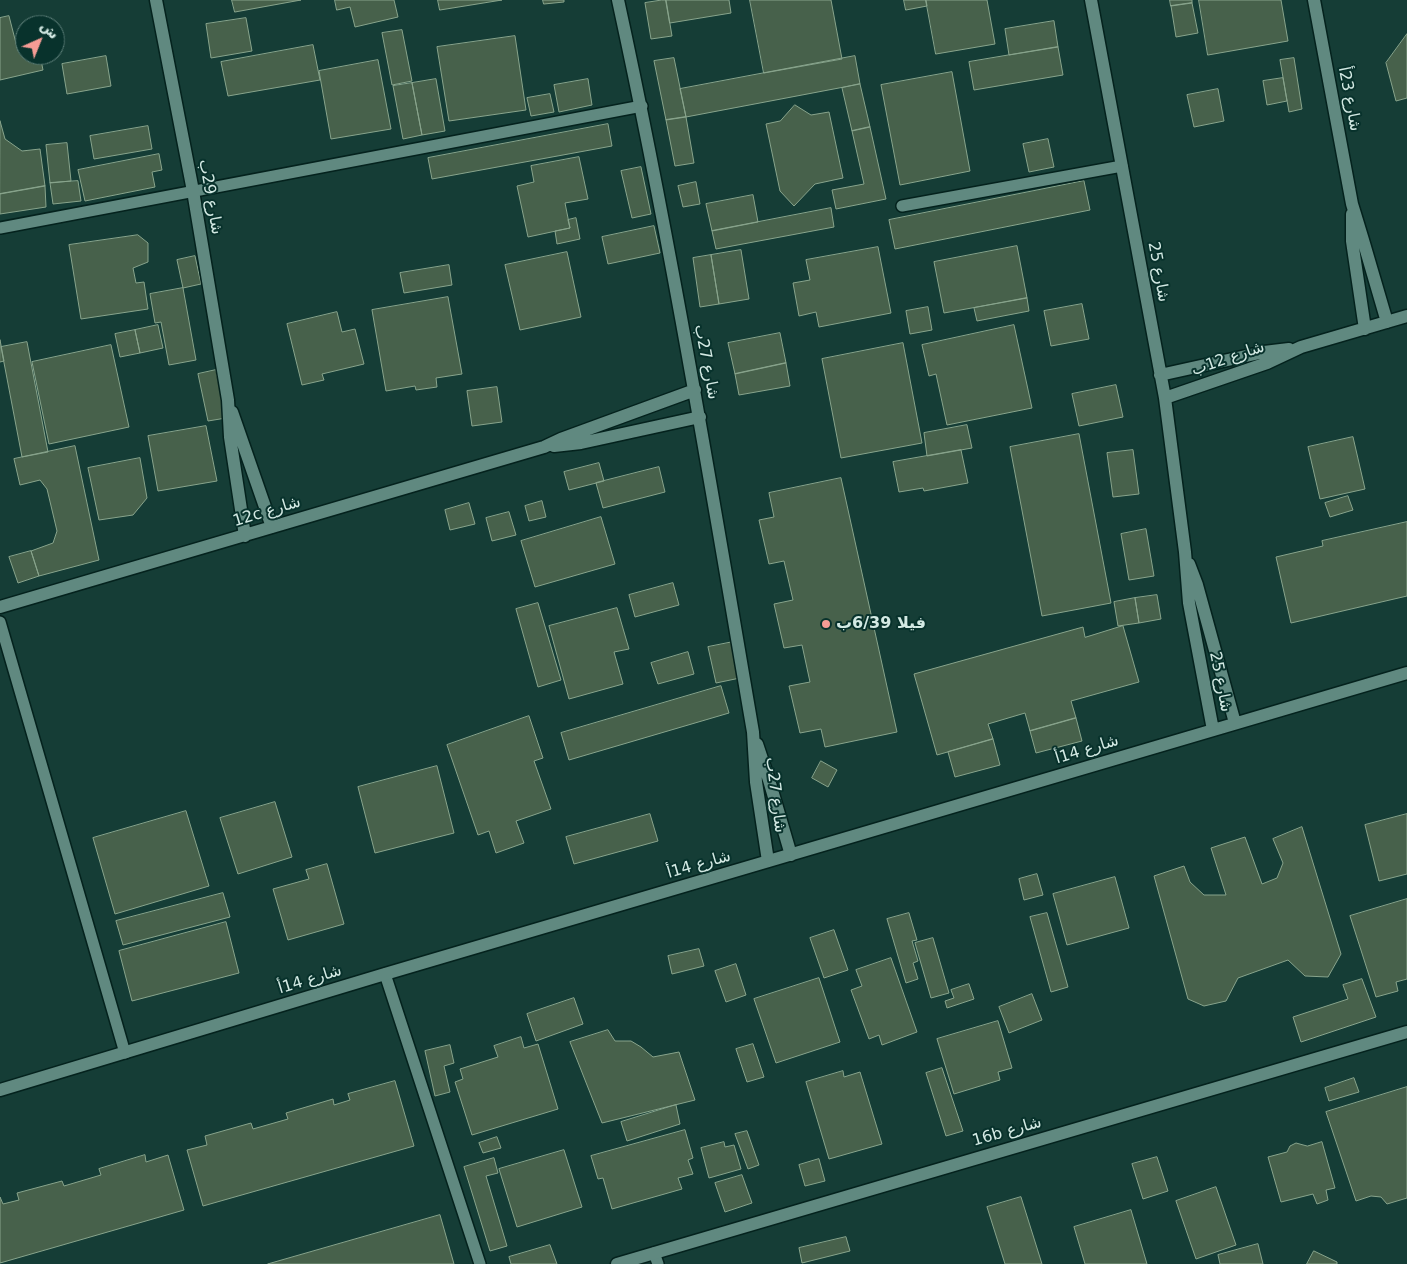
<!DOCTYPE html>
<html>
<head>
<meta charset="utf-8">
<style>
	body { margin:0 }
	#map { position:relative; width:1407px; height:1264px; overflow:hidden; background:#153d36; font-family:"DejaVu Sans",Vazirmatn,sans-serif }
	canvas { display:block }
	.north { position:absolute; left:15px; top:15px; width:50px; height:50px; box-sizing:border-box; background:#08322c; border:1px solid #597b75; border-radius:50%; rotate:44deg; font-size:14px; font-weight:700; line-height:20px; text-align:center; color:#d3e9e3 }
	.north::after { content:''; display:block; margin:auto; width:18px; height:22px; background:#f59c95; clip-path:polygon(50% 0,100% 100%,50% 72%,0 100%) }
</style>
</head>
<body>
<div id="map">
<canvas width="1407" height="1264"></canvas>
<div class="north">ش</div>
</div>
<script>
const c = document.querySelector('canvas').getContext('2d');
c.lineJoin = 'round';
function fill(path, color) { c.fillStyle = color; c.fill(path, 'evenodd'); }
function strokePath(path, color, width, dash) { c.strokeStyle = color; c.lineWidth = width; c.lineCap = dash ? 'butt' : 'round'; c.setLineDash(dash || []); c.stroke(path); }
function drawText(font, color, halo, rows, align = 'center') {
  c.font = font + ' "DejaVu Sans",Vazirmatn,sans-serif'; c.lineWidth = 4; c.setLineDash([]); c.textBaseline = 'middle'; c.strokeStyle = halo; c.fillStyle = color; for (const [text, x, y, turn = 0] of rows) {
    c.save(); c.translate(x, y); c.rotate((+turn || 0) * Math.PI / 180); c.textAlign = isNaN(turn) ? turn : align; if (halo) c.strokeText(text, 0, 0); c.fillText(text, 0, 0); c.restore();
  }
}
const building = new Path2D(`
	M232 0H301L235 12Z
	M335 0H394L398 17 355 27 350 7 337 10Z
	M438 0H502L440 10Z
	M543 0H564V2L544 4Z
	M662 0H666L672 36 651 39 645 3Z
	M666 0H729L731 13 670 23Z
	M750 0H831L842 59 764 73Z
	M904 0H926L927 6 906 10Z
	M926 0H987L995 44 936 54Z
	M1170 0H1192V3L1171 6Z
	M1199 0H1281L1288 41 1208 55Z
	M1192 3 1198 33 1176 37 1171 6Z
	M9 16 18 51 25 49V55H40L43 70 0 80V18Z
	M246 18 252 51 211 58 206 24Z
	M1054 21 1058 47 1009 55 1005 29Z
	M402 30 412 81 392 85 382 33Z
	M1407 34V98L1396 101 1386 63Z
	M515 36 526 110 449 121 437 47Z
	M313 45 320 80 228 96 221 62Z
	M1058 47 1063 75 974 90 969 62Z
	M106 56 111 86 67 94 62 64Z
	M855 56 860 84 686 117 680 89Z
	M674 58 686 117 666 120 654 61Z
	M1294 58 1302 109 1289 112 1280 60Z
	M378 60 391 129 331 139 319 71Z
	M952 72 970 171 900 185 881 85Z
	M1283 78 1287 101 1267 105 1263 81Z
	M436 79 445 131 422 135 412 83Z
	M588 79 592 105 559 112 554 85Z
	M412 83 422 135 403 139 393 86Z
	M860 84 870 127 852 131 842 88Z
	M1218 89 1224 121 1194 127 1187 95Z
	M550 94 554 112 531 116 527 98Z
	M795 105 811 115 829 112 843 178 815 184 794 206 780 191 766 124 780 121Z
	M686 117 694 163 675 166 666 120Z
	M0 121 5 139 22 151 40 149 45 186 0 194Z
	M608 124 612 146 432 179 428 158Z
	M148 126 152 149 94 159 90 136Z
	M870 127 886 199 836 209 832 190 864 184 852 131Z
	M1048 139 1054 167 1029 172 1023 144Z
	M67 143 71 181 50 183 46 145Z
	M159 154 162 170 152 172 155 187 85 201 78 170Z
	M579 157 588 199 565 203 570 228 528 237 517 186 534 182 531 166Z
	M641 167 651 214 632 218 621 171Z
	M78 181 81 201 53 204 50 183Z
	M1084 181 1090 210 895 249 889 220Z
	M696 182 700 204 683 207 678 186Z
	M45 186 46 207 0 214V194Z
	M753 195 758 222 712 231 706 204Z
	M831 208 834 227 716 249 712 231Z
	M576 218 580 239 557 244 555 231 570 228 568 220Z
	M654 226 660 253 608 264 602 237Z
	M138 235 148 243V262L133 268 136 283 144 282 148 309 81 319 69 245Z
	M1017 246 1027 298 944 313 934 262Z
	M878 247 891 313 819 327 816 312 799 316 793 283 810 280 806 260Z
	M741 250 749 299 719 304 711 255Z
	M567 252 581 317 520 330 505 265Z
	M711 255 719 304 700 307 693 258Z
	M195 256 201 284 183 288 177 260Z
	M449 265 452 285 404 293 400 273Z
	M183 288 196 360 169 365 161 322 155 323 150 294Z
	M448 297 462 374 436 378 437 387 416 390 415 386 386 391 372 310Z
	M1027 298 1029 311 977 321 974 308Z
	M1082 304 1089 339 1051 346 1044 311Z
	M928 307 932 330 910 334 906 311Z
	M337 312 342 332 355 329 364 364 322 374 324 380 302 385 287 324Z
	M158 325 163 348 140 353 135 330Z
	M1014 325 1032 408 947 425 936 374 929 376 922 345Z
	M135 330 140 353 120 357 115 334Z
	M780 333 786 363 735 374 728 343Z
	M0 340 4 361 0 362Z
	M27 342 48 452 22 457 1 347Z
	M903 343 922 443 841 458 822 359Z
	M111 345 129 427 49 444 32 362Z
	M786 363 790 386 739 395 735 374Z
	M216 370 226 418 208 421 198 374Z
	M1116 385 1123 417 1079 426 1072 394Z
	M497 387 502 422 472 426 467 391Z
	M967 425 972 448 927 456 924 433Z
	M206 426 217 481 158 491 148 436Z
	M1079 434 1111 603 1042 616 1010 447Z
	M1353 437 1365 489 1320 499 1308 447Z
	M75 446 99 560 39 576 31 551 53 543 57 531 47 489 40 480 20 485 14 459Z
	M961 450 968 483 924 491 923 488 899 492 893 462Z
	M1133 450 1139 494 1113 497 1107 453Z
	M140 458 147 498 133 515 99 520 88 468Z
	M599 463 604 481 569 490 564 472Z
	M659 467 665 492 603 508 596 483Z
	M841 478 897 732 825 747 821 729 800 733 789 686 810 682 802 645 784 648 774 604 793 600 784 561 769 564 759 520 774 517 769 493Z
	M1348 496 1353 510 1330 517 1325 503Z
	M542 501 546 517 529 521 525 506Z
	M469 503 475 524 450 530 445 510Z
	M509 512 516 535 492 541 486 518Z
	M601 517 615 564 535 587 521 541Z
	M1407 522V596L1291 623 1276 557 1323 546 1322 541Z
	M1146 529 1154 576 1129 580 1121 534Z
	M31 551 39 576 18 583 9 557Z
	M673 583 679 605 635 617 629 595Z
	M1157 595 1161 619 1139 623 1135 598Z
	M1135 598 1139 623 1118 626 1114 602Z
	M538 603 561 680 538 687 516 609Z
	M617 608 629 649 614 652 623 684 569 699 549 626Z
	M1123 626 1139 682 1071 701 1076 718 1030 731 1025 713 988 724 993 739 937 755 914 674 1083 627 1085 637Z
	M733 642 740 678 716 683 708 647Z
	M688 652 694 674 658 684 651 663Z
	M721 686 729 713 569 760 561 733Z
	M529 716 543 758 534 761 551 809 516 821 524 843 496 853 489 831 478 835 447 745Z
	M1076 718 1082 741 1036 753 1030 731Z
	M993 739 1000 765 955 777 948 752Z
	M821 761 837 770 828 787 812 778Z
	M437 766 454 833 375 853 358 787Z
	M275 802 292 857 238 874 220 818Z
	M186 811 209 886 115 914 93 838Z
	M650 814 658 841 574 864 566 837Z
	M1407 814V874L1379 881 1365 825Z
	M1302 827 1341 954 1328 977 1305 976 1288 960 1238 978 1226 1001 1204 1006 1188 999 1154 876 1184 866 1190 882 1204 895H1226L1211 848 1245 837 1262 884 1277 878 1283 863 1273 839Z
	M327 864 344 924 288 940 273 889 309 879 306 870Z
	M1037 874 1043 895 1024 900 1019 879Z
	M1115 877 1129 928 1067 945 1053 894Z
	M223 893 230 917 123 945 116 921Z
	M1407 899V979L1396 982 1398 991 1376 997 1350 916Z
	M909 913 917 940 912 941 918 961 913 963 918 979 906 983 887 919Z
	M1047 913 1068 987 1051 992 1030 917Z
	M226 922 239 973 132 1001 119 951Z
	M834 930 848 970 824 978 810 938Z
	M933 938 949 993 931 998 915 943Z
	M699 949 704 966 672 974 668 956Z
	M891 958 917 1032 882 1045 879 1035 869 1039 851 990 862 986 856 970Z
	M736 964 746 995 726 1002 715 971Z
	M819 978 840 1042 776 1063 754 999Z
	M1362 979 1376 1017 1301 1042 1293 1017 1348 999 1343 985Z
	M969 984 974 999 947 1008 945 1001 954 998 951 990Z
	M1032 994 1042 1020 1009 1033 999 1007Z
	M574 998 583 1024 536 1041 527 1014Z
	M998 1021 1012 1068 998 1072 1000 1080 954 1094 937 1039Z
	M608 1030 615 1041H631L641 1047 653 1057 679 1052 695 1100 602 1123 570 1042Z
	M521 1037 524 1048 538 1044 558 1109 472 1135 455 1082 463 1079 460 1069 498 1057 494 1046Z
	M753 1044 764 1077 747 1082 736 1049Z
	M450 1045 454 1063 444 1066 450 1092 435 1096 425 1051Z
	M942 1068 963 1131 946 1136 926 1073Z
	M843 1071 844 1077 860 1072 882 1144 829 1159 806 1082Z
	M1354 1078 1359 1092 1329 1101 1325 1088Z
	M395 1081 414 1146 203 1206 187 1150 207 1145 205 1136 251 1123 253 1129 288 1119 286 1113 333 1099 334 1105 350 1100 348 1094Z
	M1407 1087V1198L1387 1204 1381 1197 1371 1196 1356 1201 1326 1112Z
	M676 1105 680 1124 627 1141 621 1122Z
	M685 1130 693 1158 688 1160 693 1174 678 1178 682 1189 612 1209 603 1178 598 1179 591 1156Z
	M747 1131 759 1165 748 1169 735 1134Z
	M497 1137 501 1148 483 1153 479 1143Z
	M724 1142 725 1147 734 1145 741 1169 709 1178 701 1148Z
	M1322 1142 1335 1188 1326 1190 1328 1200 1317 1204 1313 1194 1281 1202 1268 1157 1287 1152 1290 1146 1296 1143 1307 1146Z
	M564 1150 582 1207 517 1227 499 1169Z
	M145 1155 146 1162 168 1155 184 1210 0 1263V1197L3 1204 19 1200 17 1193 62 1181 64 1186 101 1175 99 1169Z
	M1157 1157 1168 1191 1143 1199 1132 1164Z
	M494 1158 498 1173 486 1176 507 1246 490 1251 464 1167Z
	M819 1159 825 1181 805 1186 799 1165Z
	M742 1175 752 1203 725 1212 715 1183Z
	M1216 1187 1236 1245 1196 1259 1176 1201Z
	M1021 1197 1042 1264H1005L987 1207Z
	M1131 1210 1147 1264H1085L1074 1227Z
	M440 1215 454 1264H268Z
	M846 1237 850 1251 802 1263 799 1248Z
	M1258 1244 1263 1264H1220L1218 1255Z
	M550 1245 557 1264H511L509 1257Z
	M1314 1251 1337 1262V1264H1307Z`);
fill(building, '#47614b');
strokePath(building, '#88a48c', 1);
const lane = new Path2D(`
	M902 206 1122 166
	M0 228 642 106
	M0 622 125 1053
	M385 974 480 1264
	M654 1253 658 1264`);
const street = new Path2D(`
	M156 0 193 191 228 400 230 437 245 536
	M618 0C671 243 711 487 753 732L756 782 768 861
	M1091 0 1165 398 1185 552 1189 603 1213 730
	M1314 0 1352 204 1363 240 1387 322
	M1352 214V241L1365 329
	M1160 375 1264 352 1289 349
	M1165 398 1267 363 1301 347 1407 316
	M232 412 272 527
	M554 446 581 443 700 417
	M1189 564 1197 585 1235 723
	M0 607 544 447 561 439 695 390
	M757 744 769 780 791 855
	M0 1090 385 974 1407 673
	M617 1264 1407 1032`);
strokePath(lane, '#04221d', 14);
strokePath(street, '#04221d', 15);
strokePath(lane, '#608980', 11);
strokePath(street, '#608980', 12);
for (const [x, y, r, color] of [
	[826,624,5,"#f59c95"]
]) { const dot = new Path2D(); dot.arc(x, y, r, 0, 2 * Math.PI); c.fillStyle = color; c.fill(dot); strokePath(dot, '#08322c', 2); }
drawText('16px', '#d3e9e3', '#08322c', [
	["شارع 23أ",1349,99,79],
	["شارع 29ب",210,197,80],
	["شارع 25",1158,272,80],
	["شارع 12ب",1228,359,-19],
	["شارع 27ب",706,362,79],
	["12c شارع",267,512,-17],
	["شارع 25",1220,682,79],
	["شارع 14أ",1087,750,-17],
	["شارع 27ب",775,795,83],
	["شارع 14أ",699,865,-16],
	["شارع 14أ",310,980,-17],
	["16b شارع",1007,1132,-16]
]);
drawText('bold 16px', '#d3e9e3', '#08322c', [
	["فيلا 6/39ب",836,624]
], 'left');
</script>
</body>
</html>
